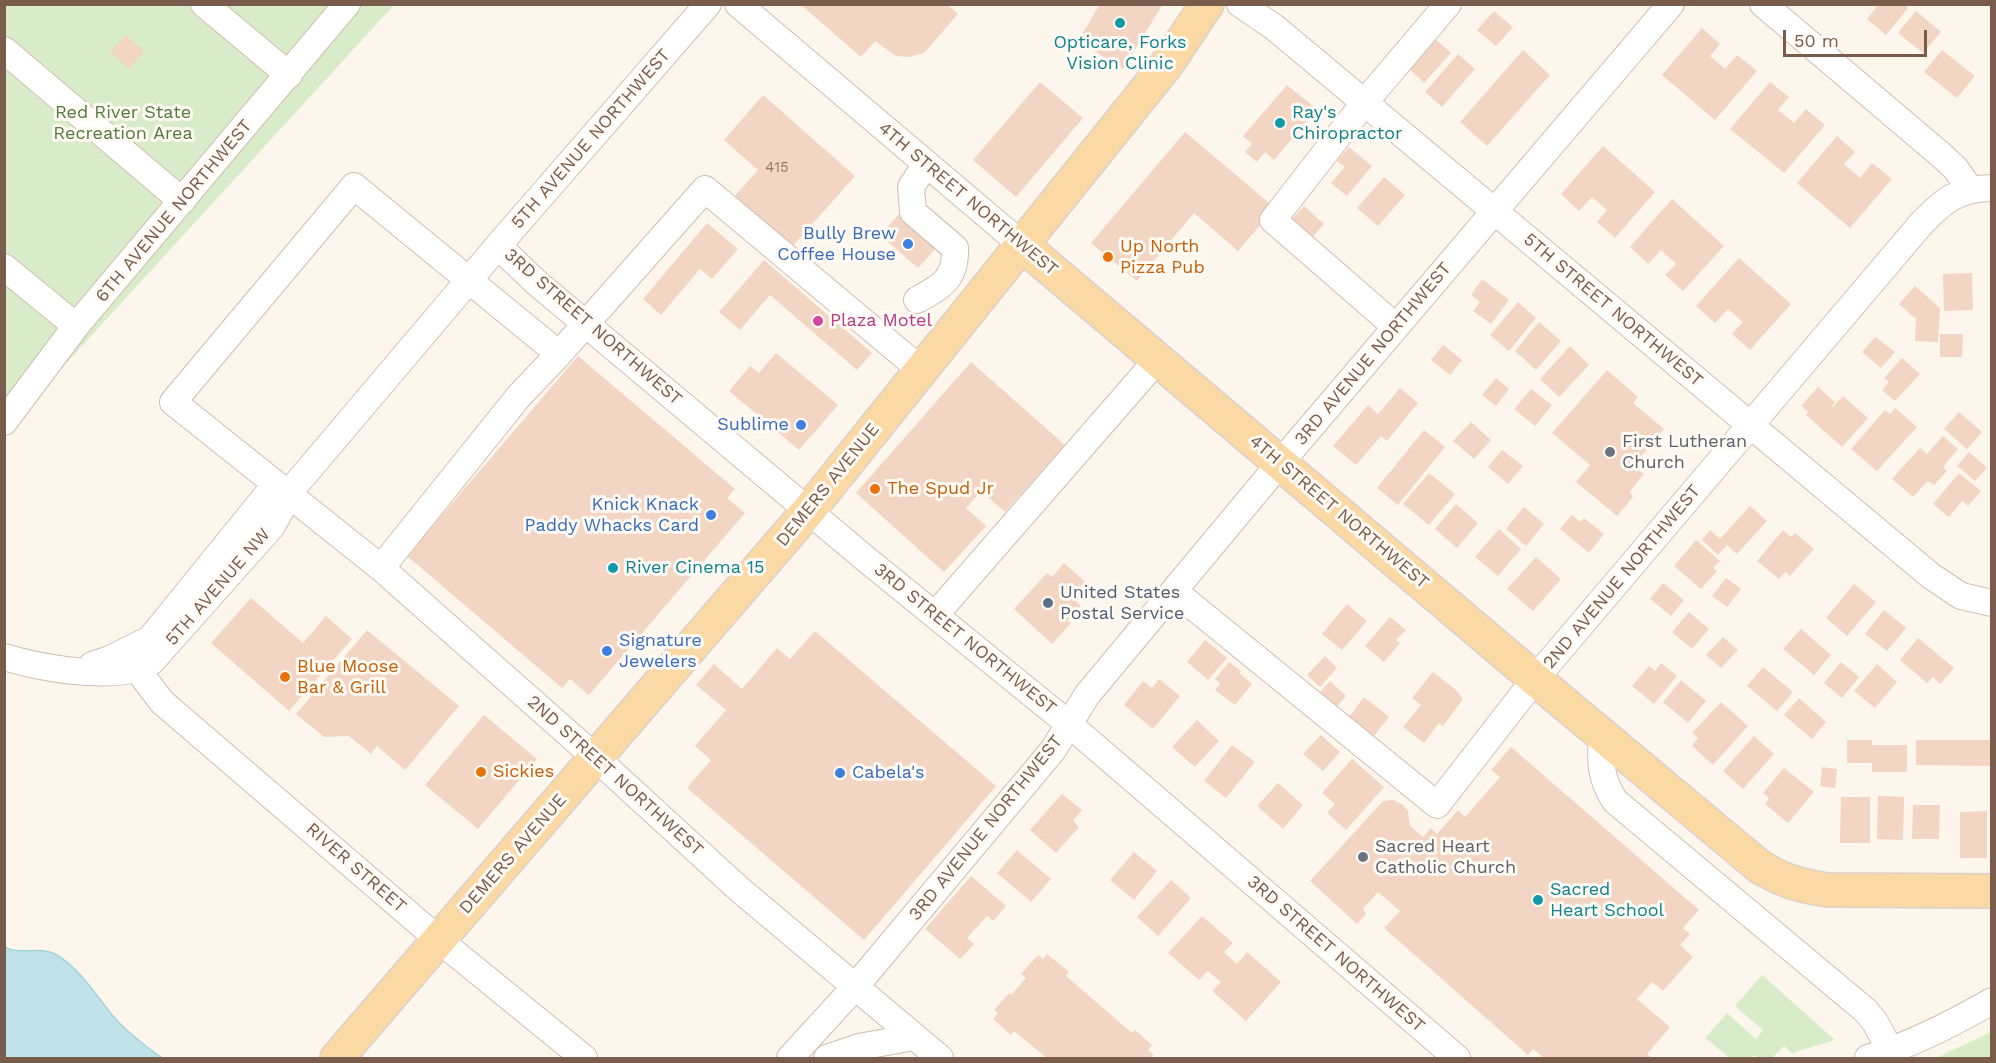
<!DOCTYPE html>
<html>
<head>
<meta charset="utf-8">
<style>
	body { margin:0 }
	#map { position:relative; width:1996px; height:1063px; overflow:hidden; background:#fdf6ec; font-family:"Work Sans",sans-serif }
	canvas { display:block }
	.frame { position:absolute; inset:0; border:6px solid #7a5c4d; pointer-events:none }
	.scale { position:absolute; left:1783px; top:30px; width:144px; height:27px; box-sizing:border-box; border:3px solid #7a5c4d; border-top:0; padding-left:8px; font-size:18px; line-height:21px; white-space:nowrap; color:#7a5c4d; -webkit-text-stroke:4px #fffaf3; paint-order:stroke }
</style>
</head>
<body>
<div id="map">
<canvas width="1996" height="1063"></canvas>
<div class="frame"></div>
<div class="scale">50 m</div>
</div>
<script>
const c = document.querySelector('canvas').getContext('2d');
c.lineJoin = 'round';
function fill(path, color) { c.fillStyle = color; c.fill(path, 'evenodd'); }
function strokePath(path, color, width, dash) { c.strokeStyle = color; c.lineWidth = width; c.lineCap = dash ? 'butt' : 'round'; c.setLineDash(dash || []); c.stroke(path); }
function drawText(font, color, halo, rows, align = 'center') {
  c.font = font + ' "Work Sans",sans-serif'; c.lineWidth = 6; c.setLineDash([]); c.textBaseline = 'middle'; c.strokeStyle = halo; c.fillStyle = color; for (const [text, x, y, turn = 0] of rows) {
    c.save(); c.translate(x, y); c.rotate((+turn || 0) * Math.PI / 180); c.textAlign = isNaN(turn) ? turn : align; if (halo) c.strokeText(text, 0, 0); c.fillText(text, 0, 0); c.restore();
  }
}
fill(new Path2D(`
	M5 5H394L5 430Z
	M1762 975 1835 1040 1792 1053 1784 1046 1772 1058H1759L1754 1055 1750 1058H1730L1705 1038 1727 1013 1756 1039 1763 1030 1735 1006Z
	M1991 1032V1058H1936Z`), '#d8ecc9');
const water = new Path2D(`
	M4 947C21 956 40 945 57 955 81 970 96 995 113 1016 127 1032 145 1046 162 1058H5Z`);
fill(water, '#bfe3e8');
strokePath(water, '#a5d3da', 1.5);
fill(new Path2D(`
	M800 4H947L958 14 924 53 909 57 896 56 875 41 861 57Z
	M1100 4H1163L1123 69 1078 41Z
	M1879 4H1904L1908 8 1886 35 1867 19Z
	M1494 11 1513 27 1496 46 1477 30Z
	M1916 11 1941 32 1923 53 1898 33Z
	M1702 28 1720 44 1710 56 1725 69 1737 55 1757 71 1715 120 1662 75Z
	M126 35 144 51 129 69 110 52Z
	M1432 36 1451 53 1424 83 1405 65Z
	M1523 50 1550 75 1487 146 1460 122Z
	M1942 50 1975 76 1957 98 1924 72Z
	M1458 54 1475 69 1442 107 1425 92Z
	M1040 82 1083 118 1016 197 973 160Z
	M1770 82 1789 97 1778 110 1794 123 1806 109 1825 125 1784 173 1730 129Z
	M1287 85 1317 109 1274 160 1265 152 1257 162 1245 152 1252 144 1243 136Z
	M763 95 855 176 792 247 735 196 758 170 724 140Z
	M1185 132 1275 208 1238 251 1194 213 1137 281 1091 243Z
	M1837 136 1855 152 1844 164 1860 178 1872 163 1892 179 1850 228 1797 183Z
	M1603 146 1655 192 1615 238 1597 222 1607 210 1592 197 1579 211 1561 194Z
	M1349 147 1372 166 1347 196 1331 183 1345 167 1337 161Z
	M1384 177 1405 195 1378 226 1357 208Z
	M1672 199 1724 246 1683 291 1665 275 1676 264 1661 250 1648 264 1630 247Z
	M1304 206 1324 224 1305 245 1285 227Z
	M899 214 937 247 918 268 880 235Z
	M707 223 738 249 712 279 700 269 661 315 643 299Z
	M1739 258 1791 304 1750 350 1732 334 1743 322 1728 309 1715 323 1696 306Z
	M764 260 872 353 857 370 770 295 740 330 719 312Z
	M1972 273 1973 310 1944 311 1943 274Z
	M1482 279 1509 300 1491 324 1473 311 1480 302 1471 295Z
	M1915 286 1940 308 1938 342 1915 341 1916 319 1899 304Z
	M1518 302 1536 318 1509 351 1490 335Z
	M1539 322 1561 341 1536 370 1515 351Z
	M1940 334H1963L1962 357H1940Z
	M1875 337 1895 352 1881 368 1862 352Z
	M1443 345 1462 360 1450 375 1431 360Z
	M1570 346 1589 365 1559 397 1540 379Z
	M776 353 838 405 799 450 729 391 750 366 759 373Z
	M578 356 735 489 727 498 745 513 589 695 570 679 562 688 407 556Z
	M1902 358 1920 374 1895 401 1882 390 1889 382 1884 378Z
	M971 362 1065 445 1005 512 981 491 966 508 986 526 944 572 856 493Z
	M1607 370 1638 397 1633 403 1664 429 1633 466 1644 474 1630 491 1633 497 1617 516 1576 482 1590 465 1552 433Z
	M1496 378 1509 389 1496 406 1482 395Z
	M1818 387 1835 402 1832 406 1833 407 1843 396 1868 418 1842 447 1806 415 1808 412 1801 406Z
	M1400 388 1418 403 1387 441 1381 436 1356 465 1333 446 1368 405 1378 414Z
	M1531 389 1552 405 1535 426 1514 409Z
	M1895 408 1917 427 1877 471 1851 449 1885 410 1890 414Z
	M1959 412 1982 432 1967 449 1944 429Z
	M1471 422 1491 440 1474 459 1453 441Z
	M1424 430 1445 447 1398 505 1377 488Z
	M1943 436 1958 449 1943 467 1947 471 1934 485 1928 481 1913 497 1892 479 1920 448 1927 454Z
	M1502 450 1523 466 1508 484 1488 467Z
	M1969 452 1987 468 1975 481 1957 466Z
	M1429 473 1455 494 1429 525 1403 504Z
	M1959 473 1981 491 1968 506 1962 501 1949 517 1933 504Z
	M1456 504 1478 523 1457 548 1435 529Z
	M1750 506 1767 521 1737 554 1727 545 1718 555 1702 540 1710 530 1720 539Z
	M1524 507 1544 524 1526 546 1506 529Z
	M1572 515 1581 522 1584 518 1604 534 1589 553 1560 529Z
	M1499 529 1521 549 1498 576 1475 557Z
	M1783 530 1791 537 1795 533 1814 549 1790 576 1785 572 1779 579 1757 561Z
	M1696 540 1720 561 1713 568 1717 571 1701 589 1674 566Z
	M1536 557 1561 579 1533 611 1507 589Z
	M1064 563 1087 584 1073 599 1081 606 1067 621 1071 623 1052 644 1014 609 1047 573 1052 577Z
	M1726 578 1741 589 1727 607 1712 596Z
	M1663 583 1684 600 1671 616 1650 599Z
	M1854 584 1876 602 1847 636 1826 618Z
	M251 598 303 643 326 616 352 639 289 711 211 643Z
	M1347 604 1367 621 1342 650 1322 634Z
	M1884 610 1906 628 1887 651 1865 634Z
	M1689 612 1709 629 1692 649 1672 632Z
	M1390 617 1406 630 1396 640 1400 643 1384 662 1365 646Z
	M1801 629 1831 655 1814 675 1783 649Z
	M367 630 459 706 405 770 377 746 371 754 349 736 324 737 296 714Z
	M815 631 996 786 864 940 687 788 711 760 695 746 726 710 696 685 714 664 742 689 777 648 790 659Z
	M1723 637 1738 650 1721 668 1706 655Z
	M1918 638 1954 668 1940 684 1933 677 1927 683 1900 660Z
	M1205 640 1227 658 1208 680 1187 662Z
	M1325 656 1337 668 1320 687 1307 675Z
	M1229 662 1241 671 1239 673 1252 684 1235 705 1215 690 1220 684 1215 679Z
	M1841 662 1859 677 1842 698 1824 683Z
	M1661 663 1677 676 1654 704 1632 686 1649 666 1655 671Z
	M1877 664 1897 682 1875 708 1854 691Z
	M1763 667 1793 692 1777 711 1747 686Z
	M1433 672 1457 691 1463 699 1443 726 1439 723 1424 743 1403 727 1421 705 1412 698Z
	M1159 679 1180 696 1153 729 1124 705 1143 681 1152 688Z
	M1681 680 1706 701 1688 723 1663 702Z
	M1330 681 1346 696 1334 710 1317 695Z
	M1364 697 1389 717 1374 736 1349 717Z
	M1799 698 1826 722 1812 739 1784 715Z
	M1721 702 1748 726 1713 765 1692 746 1698 738 1692 733Z
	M484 715 537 759 478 829 425 785Z
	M1197 720 1219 741 1195 767 1172 747Z
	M1321 735 1340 752 1323 771 1303 754Z
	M1754 736 1774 754 1743 789 1723 771Z
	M1847 740H1872V745H1907V772H1872V763H1847Z
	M1916 740H1990V766L1916 765Z
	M1232 745 1255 762 1226 798 1204 781Z
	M1511 747 1699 910 1683 928 1690 934 1680 945 1693 957 1663 991 1652 982 1637 999 1670 1027 1647 1054 1652 1058H1544L1533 1049 1528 1055 1384 928 1400 911 1378 892 1363 909 1366 914 1357 924 1310 881 1383 801 1393 800 1402 804 1408 811 1410 826 1423 837 1431 828 1437 834 1458 810 1465 817 1500 777 1491 770Z
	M1352 759 1384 787 1346 830 1327 813 1335 804 1322 793Z
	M1822 767 1837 769 1835 788 1820 786Z
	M1784 768 1814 792 1788 823 1765 804 1769 798 1763 793Z
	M1278 783 1303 805 1283 829 1257 806Z
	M1062 794 1082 810 1073 821 1079 827 1056 853 1030 830Z
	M1878 796 1904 797 1903 840 1877 839Z
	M1841 797H1870V843H1840Z
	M1913 805H1940L1939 839H1912Z
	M1987 811V858H1960V812Z
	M1017 850 1051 879 1031 902 997 873Z
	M1134 852 1157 871 1134 900 1110 880Z
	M971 876 1006 906 993 921 987 916 967 938 974 944 960 959 925 929Z
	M1171 880 1191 898 1158 936 1137 917Z
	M1202 916 1233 943 1224 952 1237 964 1247 952 1281 982 1246 1021 1212 991 1221 982 1208 971 1199 980 1168 953Z
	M1047 954 1069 972 1066 976 1132 1033 1135 1030 1152 1045 1148 1050 1154 1055 1150 1058H1047L1014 1031 1011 1035 993 1019 998 1013 994 1010 1009 993 1011 995 1026 978 1021 974 1038 955 1043 959Z`), '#f3d5c3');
const minor = new Path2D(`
	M204 4 289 75
	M738 4 1021 244
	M1240 4 1274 27 1931 576 1961 596 1992 603
	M1763 4 1941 155 1955 168 1970 189
	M4 50 182 201
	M498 246 537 283 867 560 1070 725 1457 1058
	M4 267 76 326
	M917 300C942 286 956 279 955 248L913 212 911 187 926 164
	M1396 327 1273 220 1364 103 1448 4
	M559 354 354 186 173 402 381 568 596 758 739 889 940 1058
	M4 422 76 326 347 4
	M381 568 519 396 559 354 705 189 921 370
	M1174 591 1437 805 1535 679 1921 224C1943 201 1958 188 1992 188
	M935 615 1158 359
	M4 657C41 668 98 678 135 669 141 668 146 664 152 661L272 526 293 488 502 241 708 4
	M92 665 110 659 150 639 275 485
	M137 669 162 702 439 940 584 1058
	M1602 735C1600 762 1600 778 1615 801L1866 1011 1875 1022 1890 1050
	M790 1058 855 987 1053 750 1087 695 1281 462 1671 4
	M827 1058 859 1047 914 1037
	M1868 1058C1911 1045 1952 1024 1992 1001`);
const major = new Path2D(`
	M1021 244 1535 679 1760 867C1784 881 1800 886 1828 890L1992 891
	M337 1058 809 510 1167 64 1207 4`);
strokePath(minor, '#d1beb0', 28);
strokePath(major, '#dad1cd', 36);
strokePath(minor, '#fff', 26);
strokePath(major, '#fbd9a5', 33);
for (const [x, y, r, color] of [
	[1120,23,6,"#0f9aa8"],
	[1280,123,6,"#0f9aa8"],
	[908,244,6,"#3f7fe0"],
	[1108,257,6,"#e8710a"],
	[818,321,6,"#d1479c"],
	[801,425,6,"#3f7fe0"],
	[1610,452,6,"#6b7280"],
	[875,489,6,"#e8710a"],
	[711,515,6,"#3f7fe0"],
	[613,568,6,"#0f9aa8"],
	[1048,603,6,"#5c6f8a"],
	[607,651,6,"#3f7fe0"],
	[285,677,6,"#e8710a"],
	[481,772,6,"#e8710a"],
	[840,773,6,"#3f7fe0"],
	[1363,857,6,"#6b7280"],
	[1538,900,6,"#0f9aa8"]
]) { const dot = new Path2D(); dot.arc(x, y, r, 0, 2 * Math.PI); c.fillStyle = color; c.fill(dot); strokePath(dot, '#fffaf3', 2); }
drawText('15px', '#987a6a', null, [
	["415",777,168]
]);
drawText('18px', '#0d838f', '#fffaf3', [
	["Opticare, Forks",1120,43,"center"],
	["Vision Clinic",1120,64,"center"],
	["Ray's",1292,113],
	["Chiropractor",1292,134],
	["River Cinema 15",625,568],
	["Sacred",1550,890],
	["Heart School",1550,911]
], 'left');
drawText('18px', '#537a41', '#fffaf3', [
	["Red River State",123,113],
	["Recreation Area",123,134]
]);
drawText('18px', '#7a5c4d', '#fffaf3', [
	["5TH AVENUE NORTHWEST",591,139,-49],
	["4TH STREET NORTHWEST",968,199,40],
	["6TH AVENUE NORTHWEST",174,211,-50],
	["5TH STREET NORTHWEST",1613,310,40],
	["3RD STREET NORTHWEST",593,327,41],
	["3RD AVENUE NORTHWEST",1373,354,-50],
	["DEMERS AVENUE",828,485,-51],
	["4TH STREET NORTHWEST",1339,512,40],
	["2ND AVENUE NORTHWEST",1622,577,-50],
	["5TH AVENUE NW",218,587,-49],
	["3RD STREET NORTHWEST",965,639,39],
	["2ND STREET NORTHWEST",615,776,42],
	["3RD AVENUE NORTHWEST",986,828,-51],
	["DEMERS AVENUE",513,854,-49],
	["RIVER STREET",356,868,41],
	["3RD STREET NORTHWEST",1336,954,41]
]);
drawText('18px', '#366cbe', '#fffaf3', [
	["Bully Brew",896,234],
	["Coffee House",896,255],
	["Sublime",789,425],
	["Knick Knack",699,505],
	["Paddy Whacks Card",699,526],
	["Signature",619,641,"left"],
	["Jewelers",619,662,"left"],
	["Cabela's",852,773,"left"]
], 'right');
drawText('18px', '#c56008', '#fffaf3', [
	["Up North",1120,247],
	["Pizza Pub",1120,268],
	["The Spud Jr",887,489],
	["Blue Moose",297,667],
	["Bar & Grill",297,688],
	["Sickies",493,772]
], 'left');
drawText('18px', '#b23c85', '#fffaf3', [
	["Plaza Motel",830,321]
], 'left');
drawText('18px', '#5b616d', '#fffaf3', [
	["First Lutheran",1622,442],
	["Church",1622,463],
	["Sacred Heart",1375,847],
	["Catholic Church",1375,868]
], 'left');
drawText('18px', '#4e5e75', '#fffaf3', [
	["United States",1060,593],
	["Postal Service",1060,614]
], 'left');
</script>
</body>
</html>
